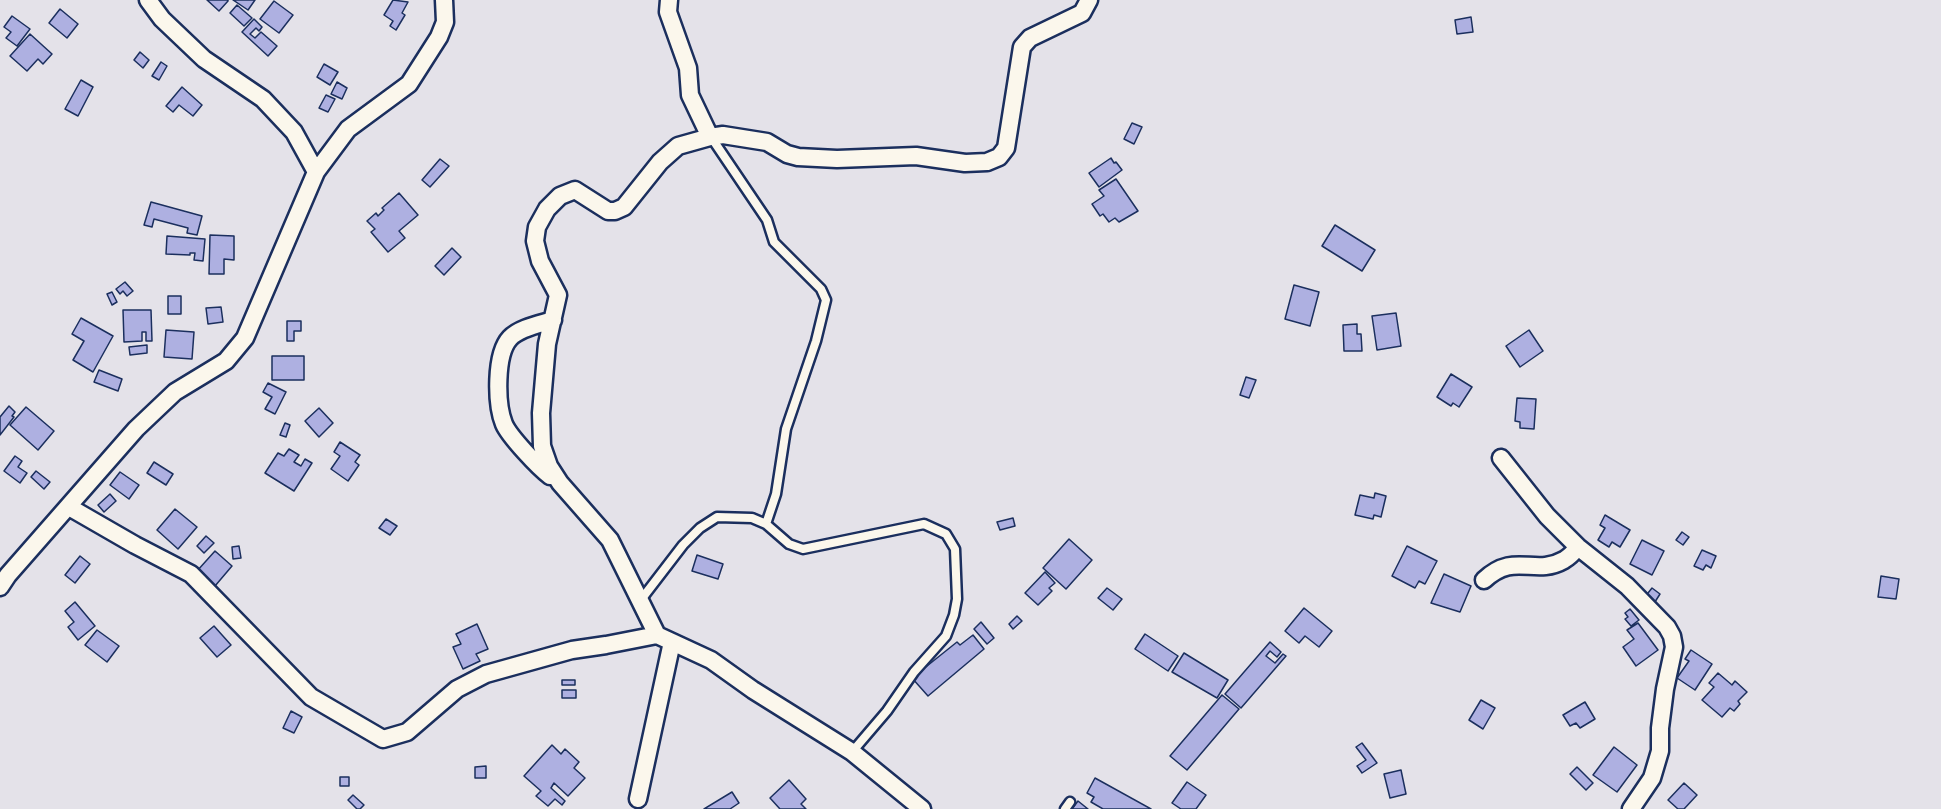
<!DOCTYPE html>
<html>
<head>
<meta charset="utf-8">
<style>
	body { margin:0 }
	canvas { display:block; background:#e4e2e9 }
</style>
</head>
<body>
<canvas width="1941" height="809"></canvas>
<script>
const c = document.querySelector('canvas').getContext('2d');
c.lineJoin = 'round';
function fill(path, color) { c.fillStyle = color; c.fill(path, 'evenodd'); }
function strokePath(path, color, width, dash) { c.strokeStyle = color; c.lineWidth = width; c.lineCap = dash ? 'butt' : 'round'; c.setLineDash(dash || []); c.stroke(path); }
const building = new Path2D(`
	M207 0H228V1L219 11Z
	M233 0H255L248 10Z
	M393 0 408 2 402 13 405 15 396 30 390 26 393 21 384 15Z
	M274 1 293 15 279 33 260 19Z
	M237 5 252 18 244 26 230 13Z
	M60 9 78 24 67 38 49 23Z
	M12 16 30 29 17 46 6 38 11 32 4 27Z
	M1471 17 1473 32 1457 34 1455 20Z
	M254 19 262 27 259 31 256 28 250 34 255 38 261 32 277 46 268 56 242 32Z
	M30 34 52 54 43 64 38 59 27 71 10 56Z
	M140 52 149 60 143 68 134 60Z
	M161 62 167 66 159 80 152 76Z
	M324 64 338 72 330 85 317 77Z
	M81 80 93 87 78 116 65 109Z
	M337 82 347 88 342 99 331 94Z
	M182 87 202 105 193 116 179 105 173 112 166 106Z
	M326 95 335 99 328 112 319 108Z
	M1132 123 1142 127 1134 144 1124 139Z
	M1111 158 1114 163 1116 162 1122 170 1099 187 1089 173Z
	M440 159 449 166 430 187 422 180Z
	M1116 179 1138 211 1119 222 1115 218 1109 222 1103 214 1100 216 1092 204 1104 196 1099 190Z
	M399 193 418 215 399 231 405 238 388 252 371 232 375 229 367 221 376 213 378 216 384 210 382 208Z
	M151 202 202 216 197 235 187 233 188 228 154 219 152 227 144 225Z
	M1335 225 1375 250 1362 271 1322 246Z
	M210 235 234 236V260L224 259V274H209Z
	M167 236 205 239 203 261 194 260 195 253H190V255L166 254Z
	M452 248 461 257 444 275 435 266Z
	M125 282 133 291 127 296 123 291 120 294 116 289Z
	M1294 285 1319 292 1310 326 1285 319Z
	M112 292 117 302 112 305 107 294Z
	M168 296H181V314H168Z
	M221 307 223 322 208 324 206 308Z
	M123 310H151L152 341H146V332H142V341L124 342Z
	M1396 313 1401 346 1377 350 1372 316Z
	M81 318 113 336 93 372 73 360 84 341 72 334Z
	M287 321H301V331H294V341H287Z
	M1357 324V334H1361L1362 351H1344L1343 325Z
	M166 330 194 332 192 359 164 357Z
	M1529 330 1543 351 1520 367 1506 346Z
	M147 345V353L130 355 129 347Z
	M272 356H304V380H272Z
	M99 370 122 379 118 391 94 382Z
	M1451 374 1472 387 1459 407 1453 403 1451 406 1437 397Z
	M1246 377 1256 380 1249 398 1240 395Z
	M268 383 286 392 275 414 265 409 272 397 263 392Z
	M1517 398 1536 399 1534 429 1520 428V422L1515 421Z
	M9 406 15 412 12 416 14 417 0 435V417Z
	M26 407 54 431 38 450 10 425Z
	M319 408 333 423 319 437 305 421Z
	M285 423 290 425 286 437 280 435Z
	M340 442 360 455 355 462 359 465 348 481 331 469 340 456 334 452Z
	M289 449 299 455 294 462 301 466 305 459 312 463 294 491 265 473 278 453 284 456Z
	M15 456 22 461 18 467 27 473 20 483 4 471Z
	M154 462 173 474 166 485 147 473Z
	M36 471 50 482 44 489 31 477Z
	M120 472 139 485 129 499 110 485Z
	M1375 493 1386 496 1381 517 1374 515 1373 519 1355 515 1360 495 1374 498Z
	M110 494 116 501 104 512 98 505Z
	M175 509 197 527 178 549 157 530Z
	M1605 515 1630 530 1620 547 1612 542 1609 547 1598 540 1605 528 1600 525Z
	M1013 518 1015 526 1000 530 997 522Z
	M386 519 397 526 390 535 379 528Z
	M1682 532 1689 537 1683 545 1676 540Z
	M206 536 214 543 204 553 197 546Z
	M1069 539 1092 560 1066 589 1043 568Z
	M1642 540 1664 551 1652 575 1630 564Z
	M239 546 241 558 233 559 232 547Z
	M1407 546 1437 561 1425 584 1419 581 1415 588 1392 576Z
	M1702 550 1716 556 1711 568 1706 565 1703 570 1694 566Z
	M215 551 232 566 215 586 197 571Z
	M697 555 723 564 718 579 692 571Z
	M80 556 90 564 75 583 65 575Z
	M1045 572 1055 583 1049 588 1052 591 1038 605 1025 593Z
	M1444 574 1471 586 1460 612 1431 603Z
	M1881 576 1899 579 1896 599 1878 597Z
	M1107 588 1122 599 1113 610 1098 598Z
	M1652 588 1660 594 1653 605 1644 598Z
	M75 602 95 626 78 640 68 627 74 622 65 611Z
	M1304 608 1332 631 1319 647 1305 636 1299 643 1285 631Z
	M1630 609 1639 620 1631 626 1625 619 1628 617 1625 613Z
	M1017 616 1022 621 1013 629 1009 624Z
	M981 622 994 638 987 644 974 629Z
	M1638 623 1658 650 1636 666 1623 647 1634 639 1627 630Z
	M477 624 488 649 476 654 480 661 463 669 453 647 461 644 456 634Z
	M214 626 231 645 217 657 200 638Z
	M97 630 119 646 107 662 85 645Z
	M1145 634 1178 656 1168 671 1135 649Z
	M973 635 984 649 928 696 912 678 957 642 960 645Z
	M1270 642 1281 652 1277 657 1270 651 1266 656 1275 663 1283 654 1286 656 1241 708 1225 694Z
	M1691 650 1712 664 1695 690 1677 678 1689 661 1685 659Z
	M1184 653 1228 680 1217 698 1172 672Z
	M1718 673 1732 685 1735 681 1747 692 1738 701 1740 704 1734 711 1730 708 1722 717 1702 700 1714 687 1709 683Z
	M562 680H575V685H562Z
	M562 690H576V698H562Z
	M1222 695 1239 709 1187 770 1170 756Z
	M1481 700 1495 708 1483 729 1469 720Z
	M1585 702 1595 719 1580 728 1576 723 1570 726 1563 715Z
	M291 711 302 717 294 733 283 728Z
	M1362 743 1377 763 1362 773 1357 766 1366 760 1356 747Z
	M552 745 561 754 565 749 579 762 574 768 585 778 568 796 554 783 551 788 565 801 562 805 555 799 548 806 536 796 541 791 524 776Z
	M1614 747 1637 765 1617 792 1593 775Z
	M486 766V778H475V767Z
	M1577 767 1593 783 1586 790 1570 774Z
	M1401 770 1406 794 1390 798 1384 774Z
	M340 777H349V786H340Z
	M1095 778 1151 809H1103L1091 802 1094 797 1087 793Z
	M789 780 806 799 801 804 806 809H780L770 798Z
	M1187 782 1206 795 1196 809H1181L1172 803Z
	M1684 783 1697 795 1684 809H1678L1668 800Z
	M732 792 739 803 730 809H704Z
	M353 795 364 805 360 809H357L348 800Z
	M1078 801 1088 809H1072Z`);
fill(building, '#aeb0e1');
strokePath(building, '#1b2f5e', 1.5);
const service = new Path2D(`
	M711 137 767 220 774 242 821 289 826 300 816 341 786 429 776 494 766 524
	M640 601 683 545 700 528 717 517 752 518 766 524 789 544 803 549 924 524 946 534 955 549 957 599 954 615 946 636 914 672 887 711 852 752
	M1065 809 1070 802`);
const minor = new Path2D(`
	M148 0 162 19 204 59 263 99 294 132 316 172
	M669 0 668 12 688 68 690 95 710 137
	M1501 458 1547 516 1578 547 1627 586 1667 627 1672 636 1674 647 1665 689 1660 728V751L1652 778 1631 809
	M550 476C539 468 509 436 504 424 496 404 495 354 510 338 519 328 540 324 553 320
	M69 507 135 545 191 574 311 697 383 739 407 732 457 689 486 674 572 650 606 645 657 635 711 660 753 690 852 752 922 809
	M1484 580C1515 551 1534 577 1564 560 1569 557 1574 552 1578 547
	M0 587 8 575 136 429 175 392 226 361 245 338 316 172 348 129 409 84 439 37 445 22 444 0
	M657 635 610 540 560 483 549 466 542 446 541 413 547 344 558 295 540 261 535 241 537 227 547 209 560 196 575 190 608 211H615L624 207 660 162 678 146 710 137 723 135 767 142 787 154 798 157 837 159 916 156 965 163 987 162 999 157 1006 148 1022 47 1030 38 1082 13 1089 0
	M638 799 672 642`);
strokePath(service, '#1b2f5e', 13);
strokePath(minor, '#1b2f5e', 21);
strokePath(service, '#fbf7ec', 8);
strokePath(minor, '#fbf7ec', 16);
</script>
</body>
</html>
